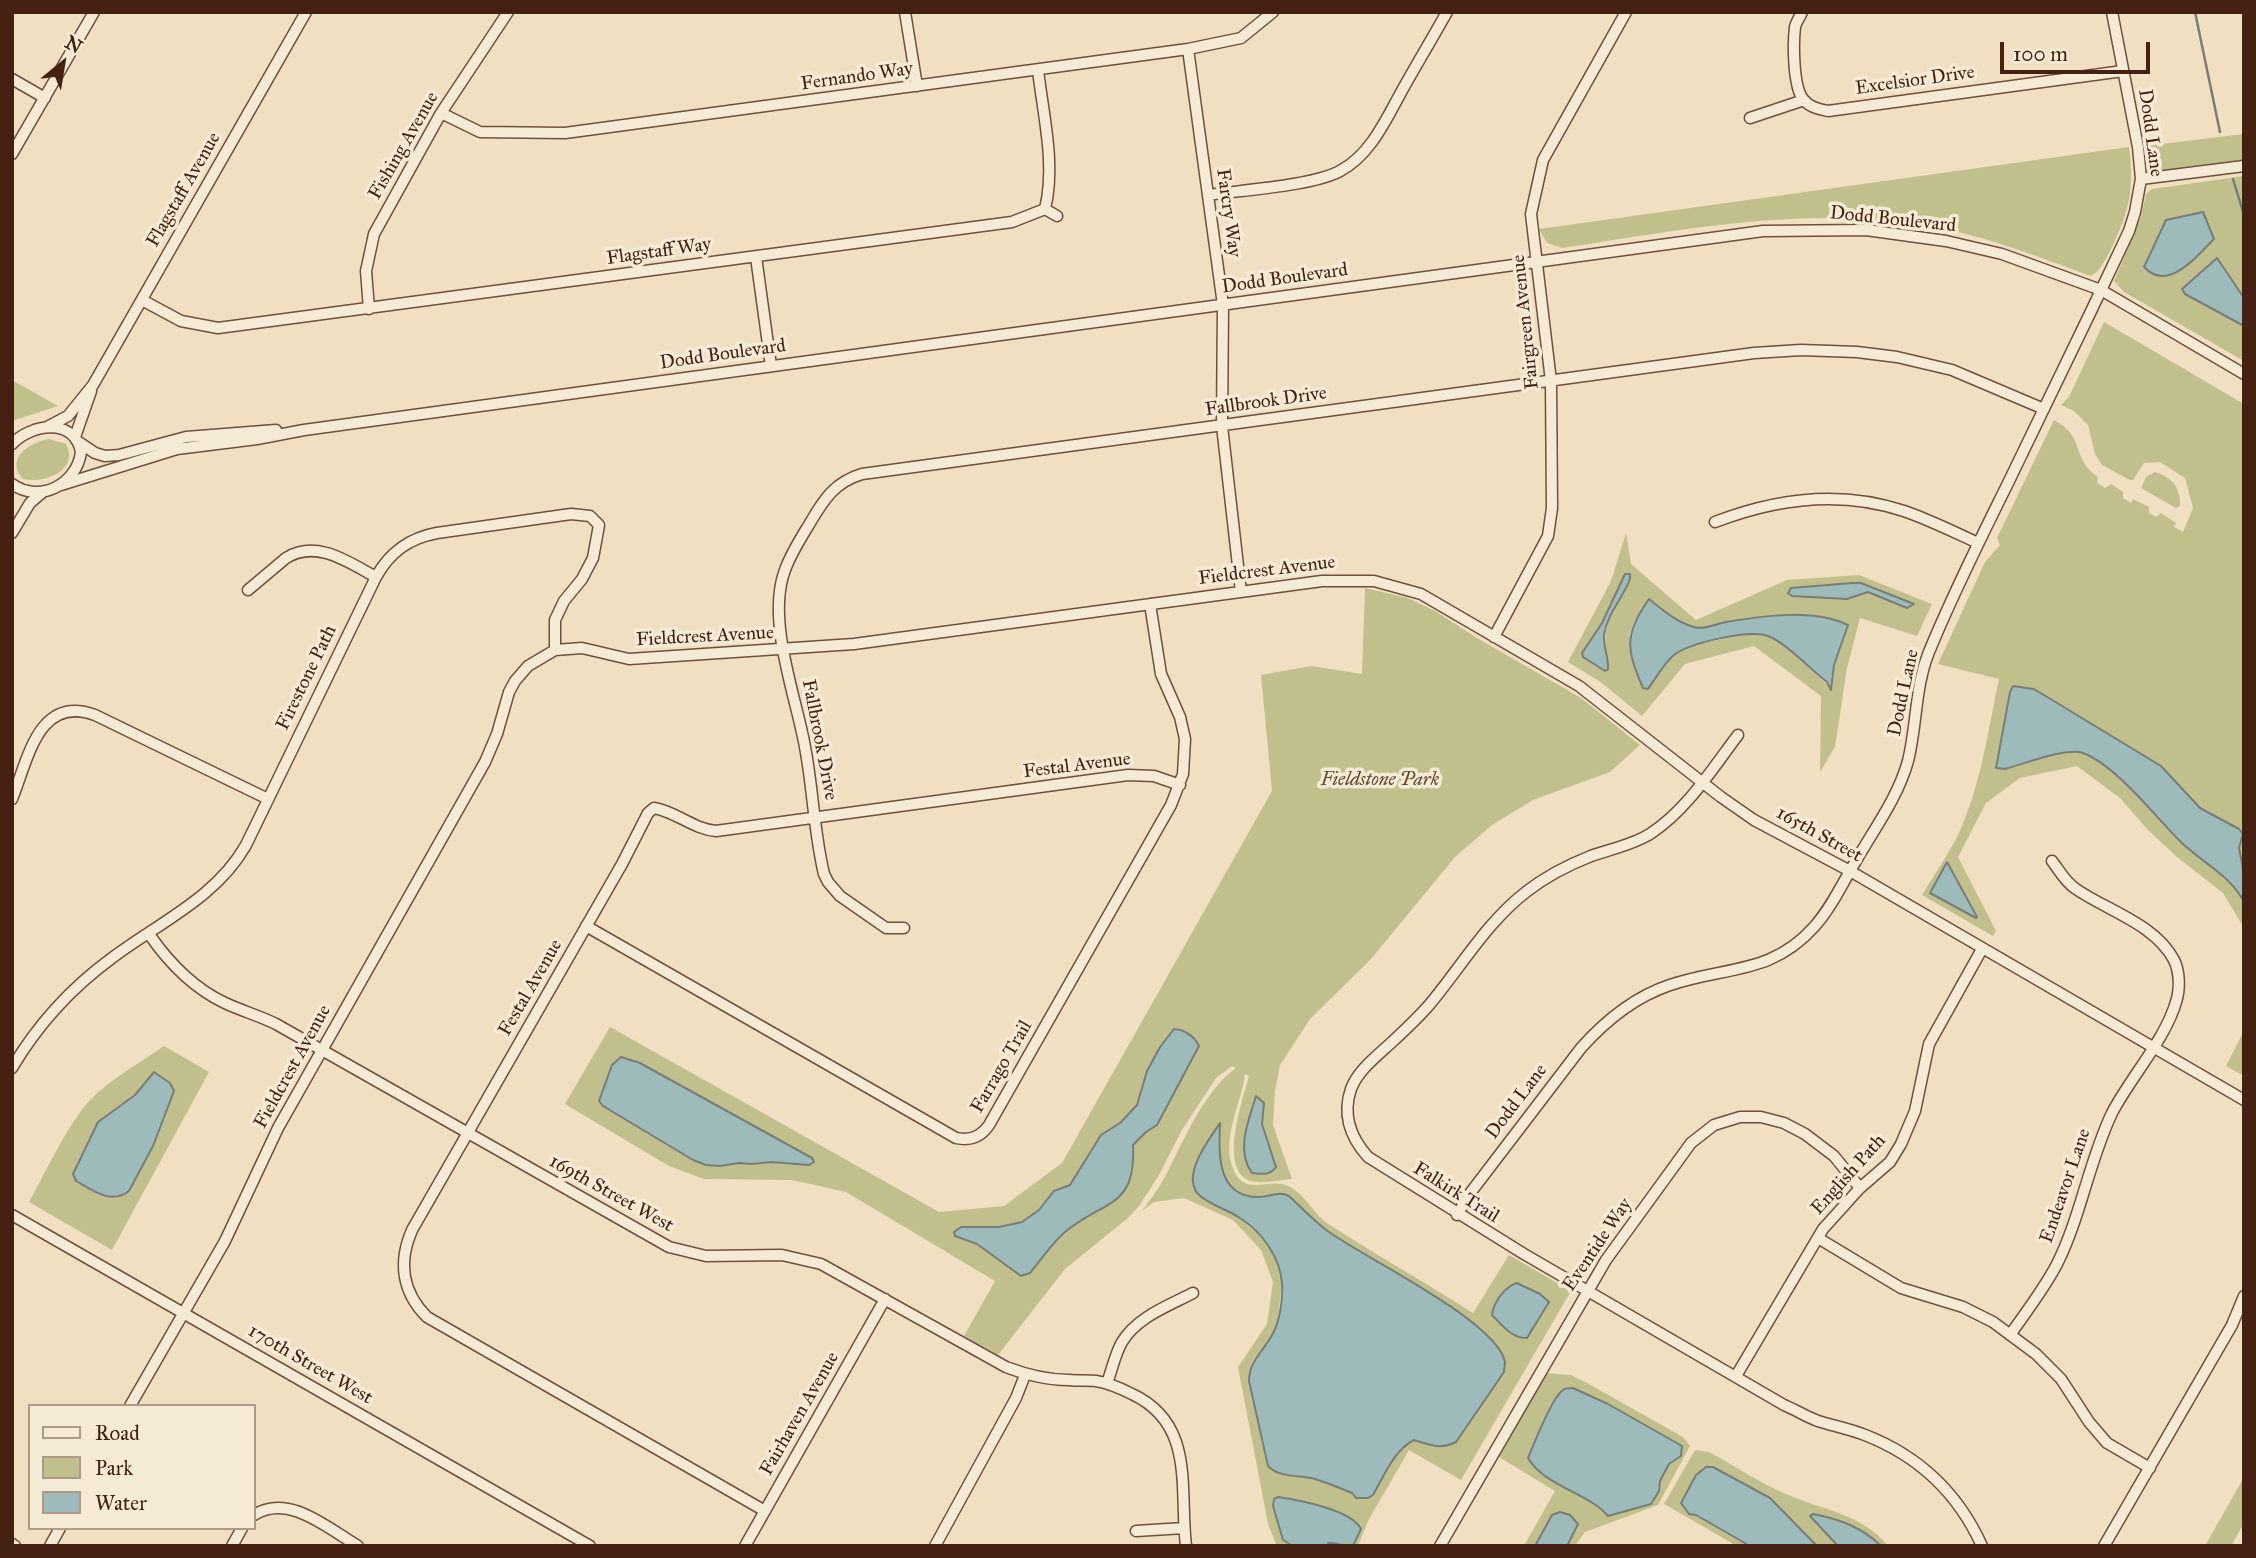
<!DOCTYPE html>
<html>
<head>
<meta charset="utf-8">
<style>
	body { margin:0 }
	#map { position:relative; width:2256px; height:1558px; overflow:hidden; background:#f0dfc0; font-family:"IM FELL Great Primer",serif }
	canvas { display:block }
	.frame { position:absolute; inset:0; border:14px solid #452114; pointer-events:none }
	.legend { position:absolute; left:28px; top:1404px; width:228px; height:126px; box-sizing:border-box; background:#f5ead6; border:2px solid #af9a88; margin:0; padding:9px 12px; list-style:none; font-size:21px; color:#452114 }
	.legend li { display:flex; align-items:center; gap:14px; height:35px }
	.legend b { width:35px; border:2px solid #af9a88 }
	.north { position:absolute; left:28px; top:28px; width:70px; height:70px; -webkit-text-stroke:5px #f5ead6; paint-order:stroke; rotate:30deg; font-size:19px; font-weight:700; line-height:28px; text-align:center; color:#452114 }
	.north::after { content:''; display:block; margin:auto; width:24px; height:32px; background:#452114; clip-path:polygon(50% 0,100% 100%,50% 72%,0 100%) }
	.scale { position:absolute; left:2000px; top:42px; width:150px; height:32px; box-sizing:border-box; border:4px solid #452114; border-top:0; padding-left:9px; font-size:21px; line-height:24px; white-space:nowrap; color:#452114; -webkit-text-stroke:5px #f5ead6; paint-order:stroke }
</style>
</head>
<body>
<div id="map">
<canvas width="2256" height="1558"></canvas>
<div class="frame"></div>
<ul class="legend">
<li><b style="height:9px;background:#f5ead6"></b>Road</li>
<li><b style="height:19px;background:#c1c08d"></b>Park</li>
<li><b style="height:19px;background:#9cbbba"></b>Water</li>
</ul>
<div class="north">N</div>
<div class="scale">100 m</div>
</div>
<script>
const c = document.querySelector('canvas').getContext('2d');
c.lineJoin = 'round';
function fill(path, color) { c.fillStyle = color; c.fill(path, 'evenodd'); }
function strokePath(path, color, width, dash) { c.strokeStyle = color; c.lineWidth = width; c.lineCap = dash ? 'butt' : 'round'; c.setLineDash(dash || []); c.stroke(path); }
function drawText(font, color, halo, rows, align = 'center') {
  c.font = font + ' "IM FELL Great Primer",serif'; c.lineWidth = 7; c.setLineDash([]); c.textBaseline = 'middle'; c.strokeStyle = halo; c.fillStyle = color; for (const [text, x, y, turn = 0] of rows) {
    c.save(); c.translate(x, y); c.rotate((+turn || 0) * Math.PI / 180); c.textAlign = isNaN(turn) ? turn : align; if (halo) c.strokeText(text, 0, 0); c.fillText(text, 0, 0); c.restore();
  }
}
fill(new Path2D(`
	M2244 134V162L2156 172 2147 167 2144 146Z
	M2129 147C2134 190 2130 210 2111 249 2106 259 2101 270 2091 276 2038 257 1984 235 1928 226 1806 205 1682 230 1562 248L1547 243 1539 229Z
	M2244 176V361L2124 292 2114 281 2141 217 2146 194 2152 189Z
	M2104 322 2244 404V874L2238 848 2243 834 2239 829 2200 808 2161 766 2034 689 2005 769C2024 764 2066 747 2083 753 2116 765 2156 818 2182 843 2201 862 2227 873 2241 897 2246 905 2244 918 2244 928L2223 893 2177 857 2148 830 2120 798 2077 766 2020 778 1986 803 1958 857 1996 931 1993 936 1922 895C1934 875 1948 855 1958 835 1981 786 1988 730 1999 679L1938 664 1985 562 2000 545 1997 538 2054 420C2087 438 2070 458 2098 477L2097 483 2105 488 2111 484 2123 492V498L2131 503 2133 499 2149 507V513L2156 517 2161 513 2176 523 2174 527 2183 532 2193 508 2185 478 2160 462 2144 463 2133 480H2130L2102 465 2095 454 2088 425 2074 411 2061 405 2069 397ZM1947 863 1977 917 1976 918 1930 893Z
	M12 380 58 406 12 421Z
	M49 439 66 444C80 471 43 484 23 479 4 459 30 442 49 439Z
	M2155 472C2172 477 2181 488 2180 506L2176 508 2141 488 2146 477Z
	M1626 533 1631 564 1696 620 1787 580 1859 575 1932 604 1917 636 1860 618 1847 668 1835 747 1820 772 1821 696 1754 646 1685 664 1642 716 1602 683 1568 662 1611 581ZM1621 581 1627 586C1611 615 1599 630 1609 665L1582 653 1602 623ZM1852 583H1861L1913 603 1906 608 1868 592 1846 599 1824 587ZM1649 599 1676 620 1696 628 1753 618 1789 616 1829 620 1845 635 1834 665 1831 688 1780 642 1767 635 1755 633 1691 645 1672 657 1629 636 1634 622Z
	M1365 588 1408 598 1435 611 1477 638 1581 698 1640 745 1610 772 1533 800 1492 825 1455 857 1371 959 1310 1019 1280 1065 1275 1091 1273 1125 1292 1179C1279 1180 1260 1185 1248 1180 1219 1166 1243 1099 1249 1076L1245 1074C1241 1106 1219 1141 1235 1173 1247 1196 1271 1177 1288 1186 1304 1193 1313 1213 1327 1223 1374 1254 1425 1282 1473 1313L1509 1255 1571 1291 1461 1480 1409 1450 1369 1519 1358 1546H1280L1276 1544 1268 1524 1238 1367 1267 1324 1273 1282 1261 1250 1233 1220 1184 1198 1154 1202 1142 1211C1150 1200 1159 1188 1166 1175 1184 1140 1204 1091 1236 1068L1232 1066 1216 1078 1182 1130 1159 1175 1139 1206 1128 1218 1065 1269 998 1355 964 1336 995 1281 846 1192 792 1180 704 1179 669 1166 565 1104 610 1027 939 1212 1004 1206 1062 1163 1272 791 1261 675 1311 666 1362 674ZM640 1063 811 1158 814 1162 809 1165C790 1162 773 1162 754 1164 748 1164 742 1162 737 1163 720 1164 710 1167 693 1160L599 1100 612 1065ZM1147 1071 1157 1125 1146 1132 1133 1145C1137 1209 1104 1200 1065 1231 1052 1243 1041 1260 1030 1273L1022 1276 977 1244 961 1228 999 1227 1022 1222 1039 1210 1054 1191 1070 1185 1101 1135 1120 1123 1137 1105ZM1257 1096 1264 1103 1262 1124 1275 1161 1276 1167 1272 1172 1252 1173C1235 1150 1249 1119 1257 1096ZM1219 1124C1220 1136 1219 1151 1221 1163 1226 1199 1254 1199 1282 1193 1297 1205 1312 1220 1328 1232 1385 1274 1454 1297 1501 1352L1434 1447 1414 1440 1405 1444 1352 1493 1327 1482 1272 1471 1266 1461 1249 1381 1252 1362 1272 1336 1277 1325 1282 1284 1279 1267 1272 1250 1258 1232 1241 1218 1196 1193 1199 1155ZM1523 1284 1549 1302 1527 1338 1513 1335 1492 1315 1498 1301Z
	M2244 1031V1076L2226 1066Z
	M164 1046 209 1072 112 1250 29 1202C46 1172 67 1125 90 1100 111 1079 139 1063 164 1046ZM150 1076 163 1077 174 1091 153 1146 129 1191 124 1195 73 1174C81 1159 90 1131 101 1120 117 1104 140 1096 150 1076Z
	M1547 1373 1571 1375 1587 1383 1683 1437 1690 1446 1658 1505 1585 1532 1575 1546H1567L1575 1532 1552 1516 1535 1546H1524L1555 1491 1499 1457ZM1608 1404 1673 1441 1681 1455C1668 1465 1660 1475 1659 1491L1609 1516C1595 1501 1570 1492 1552 1479Z
	M1695 1450 1709 1452C1735 1466 1760 1483 1786 1494 1822 1510 1863 1514 1888 1546H1881L1871 1537 1810 1517 1838 1546H1817L1770 1498 1713 1467 1699 1472 1681 1503C1684 1511 1688 1514 1696 1515L1750 1546H1737L1664 1504Z
	M2244 1477V1523L2231 1546H2205Z`), '#c1c08d');
const water = new Path2D(`
	M2203 212 2214 239C2197 256 2168 293 2144 267L2166 220Z
	M2217 258 2244 298V326L2185 294 2182 289Z
	M1625 574H1630V579C1623 598 1607 614 1604 635 1603 647 1609 658 1608 669L1605 671 1583 657 1582 653 1602 623Z
	M1852 583H1861L1914 604 1907 608 1868 592 1847 599 1792 596 1788 593 1791 588Z
	M1649 599C1663 610 1676 622 1694 627 1704 630 1715 624 1726 622 1763 616 1813 608 1848 625L1834 665 1831 690 1827 682C1811 670 1785 642 1768 636 1750 629 1689 643 1674 655 1664 663 1656 678 1648 689L1643 688C1626 649 1624 634 1649 599Z
	M2013 686 2034 689 2161 766 2200 808 2239 829 2243 834 2239 848 2244 874V902C2230 875 2204 864 2182 843 2156 818 2117 766 2083 753 2066 747 2024 764 2005 769L1996 768 2010 692Z
	M1947 862 1977 917 1976 918 1930 893Z
	M1174 1029C1185 1030 1194 1036 1199 1046L1157 1125 1146 1132 1133 1145C1136 1209 1105 1199 1065 1232 1052 1243 1041 1260 1030 1273L1021 1276 977 1244 955 1236 954 1232 961 1227H999L1022 1222 1039 1210 1054 1191 1070 1185 1101 1135 1120 1123 1137 1105 1147 1071 1160 1047Z
	M621 1057 640 1063 812 1158 814 1162 809 1165 771 1162 751 1164 739 1163 720 1166 706 1165 693 1160 603 1106 599 1101 612 1065Z
	M154 1072 170 1083 174 1091 153 1146 129 1191C111 1205 92 1190 76 1181L73 1174 98 1122 135 1095Z
	M1256 1096 1264 1103 1262 1124 1276 1167C1270 1176 1262 1174 1252 1173 1235 1150 1249 1120 1256 1096Z
	M1220 1123C1219 1152 1216 1196 1257 1197 1269 1198 1278 1190 1289 1196 1302 1208 1315 1222 1329 1232 1365 1258 1497 1321 1505 1362 1505 1364 1504 1369 1504 1372L1456 1442C1441 1450 1430 1445 1414 1440 1394 1450 1384 1476 1373 1495L1368 1498H1356L1352 1493C1340 1488 1328 1483 1315 1479 1300 1475 1279 1478 1268 1466L1249 1381C1249 1361 1263 1352 1272 1335 1280 1322 1283 1298 1282 1283 1280 1257 1262 1232 1240 1218 1227 1209 1209 1205 1198 1194 1194 1190 1192 1181 1193 1175 1196 1156 1210 1138 1220 1123Z
	M1517 1283 1540 1294 1549 1302 1527 1338C1512 1339 1502 1325 1492 1315 1493 1303 1505 1286 1517 1283Z
	M1573 1388 1608 1404 1682 1446 1681 1456 1669 1464 1660 1481 1659 1491 1651 1504 1608 1516C1589 1493 1544 1486 1528 1458 1534 1444 1551 1399 1562 1391 1565 1388 1568 1388 1573 1388Z
	M1706 1467H1713L1770 1498 1817 1546H1750L1696 1515 1689 1514 1681 1503 1696 1475Z
	M1278 1497C1299 1500 1352 1510 1361 1529L1353 1546C1344 1546 1336 1543 1328 1543V1546H1293L1283 1540 1273 1506 1274 1499Z
	M1560 1512 1570 1515 1578 1524 1567 1546H1535L1552 1515Z
	M1813 1514C1839 1519 1862 1527 1881 1546H1838L1810 1516Z`);
fill(water, '#9cbbba');
strokePath(water, '#797d78', 2);
strokePath(new Path2D(`
	M2195 12 2220 132
	M2233 179 2244 215`), '#797d78', 2.5);
const minor = new Path2D(`
	M905 12 917 86
	M1802 12C1800 17 1796 22 1795 27 1793 44 1793 86 1803 99 1809 107 1818 109 1828 111L2123 71
	M1188 49 1223 305 1222 426 1241 592
	M12 79 45 98
	M441 113 480 132 565 133 1188 49 1241 38 1273 12
	M1750 118 1804 100
	M12 154 94 12
	M2141 179 2244 166
	M1208 195C1242 190 1312 186 1340 171 1372 154 1387 117 1404 87 1418 62 1433 37 1447 12
	M1045 209 1057 216
	M756 257 771 366
	M142 300 181 321 218 328 1012 222 1045 209C1056 164 1043 115 1038 70
	M369 309 366 271 374 234 441 113 508 12
	M47 427 68 416 93 385 306 12
	M75 437 91 391
	M77 441 95 453 105 456 119 455 186 437 276 430
	M12 444C31 424 74 417 81 452 77 484 40 504 12 484
	M61 485 177 449 257 439 304 430 1763 231 1866 230 1946 241 2002 254 2101 290 2244 374
	M1715 522C1777 498 1841 490 1904 511 1930 520 1954 532 1978 543
	M12 533 30 503 44 491
	M248 590 286 558C317 539 348 562 376 577
	M1494 637 1548 536 1552 508 1551 381 1531 214 1543 160 1626 12
	M1738 735C1712 769 1687 810 1650 834 1632 845 1611 849 1591 856 1568 865 1545 877 1526 892 1487 922 1461 967 1430 1004 1418 1018 1405 1030 1392 1042 1377 1056 1358 1070 1351 1089 1342 1115 1351 1138 1368 1157L1524 1254 1784 1405C1796 1410 1807 1417 1818 1421 1834 1426 1850 1429 1865 1435 1919 1456 1958 1493 1982 1546
	M12 799C28 760 38 694 95 715L268 799
	M586 926 956 1138C970 1141 981 1137 989 1125L1171 805 1183 774 1185 739 1180 717 1161 674 1150 604
	M904 928H886L840 896 828 882 824 874C814 833 813 789 805 747 796 696 766 620 785 570 791 553 801 538 810 523 824 499 835 482 862 474L1754 353 1801 350 1857 352 1897 357 1952 370 2044 409
	M149 934C169 963 193 988 225 1003 242 1011 260 1016 276 1024L669 1247 706 1256 782 1255 821 1264 1006 1367C1027 1375 1047 1380 1069 1380 1078 1381 1087 1380 1096 1381 1109 1383 1120 1388 1132 1394 1196 1424 1179 1489 1186 1546
	M12 1068C38 1024 71 988 112 958 160 922 216 898 246 845L376 577C390 552 409 538 437 533L571 514 590 516 599 525 593 558 582 579 564 601 555 620V650
	M12 1215 590 1546
	M1457 1215 1471 1192 1581 1048C1606 1020 1634 997 1670 985 1726 966 1771 975 1814 927 1832 907 1843 882 1857 859 1875 828 1898 797 1908 761 1917 725 1915 686 1929 652 1953 593 1982 536 2010 479 2050 397 2090 314 2129 231L2135 212 2141 179 2138 147 2112 12
	M1818 1238 1901 1288 1963 1307 1993 1322 2036 1354 2061 1379 2089 1422 2107 1443 2150 1468
	M2010 1335C2026 1312 2044 1289 2057 1264 2081 1216 2089 1161 2112 1113 2130 1078 2165 1040 2176 1002 2180 990 2180 972 2174 960 2155 924 2108 911 2076 889 2066 883 2059 870 2052 861
	M1736 1376 1823 1229 1860 1188 1890 1162 1901 1144 1915 1111 1929 1044 1982 949
	M1107 1383C1112 1370 1115 1354 1122 1342 1137 1317 1168 1306 1193 1293
	M130 1406 225 1241 278 1128 485 762 497 734 509 692 515 681 528 666 555 650 582 648 629 659 854 644 1322 581H1374L1421 594 1579 686 1721 797 1754 820 1850 871 2244 1100
	M765 1511 427 1317C402 1292 398 1262 412 1230L622 864 648 813 654 808C677 812 693 829 716 831L1128 775 1154 776 1180 785
	M254 1515C289 1493 327 1528 358 1546
	M1136 1531 1184 1528
	M12 1544 15 1546
	M50 1546 60 1528
	M232 1546 242 1528
	M745 1546 885 1299
	M935 1546 1016 1398 1025 1375
	M1440 1546 1606 1260 1691 1143 1714 1125 1740 1117H1761L1784 1123 1805 1134 1834 1156 1860 1188
	M2104 1546 2232 1325 2244 1296`);
strokePath(minor, '#70503f', 13);
strokePath(minor, '#f5ead6', 10);
drawText('19px', '#452114', '#f5ead6', [
	["Fernando Way",857,77,-8],
	["Excelsior Drive",1915,81,-8],
	["Dodd Lane",2150,133,82],
	["Fishing Avenue",404,146,-60],
	["Flagstaff Avenue",184,190,-60],
	["Farcry Way",1228,213,82],
	["Dodd Boulevard",1893,220,6],
	["Flagstaff Way",659,252,-8],
	["Dodd Boulevard",1285,279,-8],
	["Fairgreen Avenue",1526,322,-96],
	["Dodd Boulevard",723,355,-8],
	["Fallbrook Drive",1266,402,-8],
	["Fieldcrest Avenue",1267,571,-7],
	["Fieldcrest Avenue",705,637,-3],
	["Firestone Path",307,678,-64],
	["Dodd Lane",1904,693,-78],
	["Fallbrook Drive",819,740,79],
	["Festal Avenue",1077,766,-7],
	["165th Street",1819,835,29],
	["Festal Avenue",531,988,-60],
	["Fieldcrest Avenue",293,1067,-61],
	["Farrago Trail",1002,1067,-60],
	["Dodd Lane",1517,1102,-53],
	["English Path",1849,1175,-48],
	["Endeavor Lane",2066,1186,-71],
	["Falkirk Trail",1456,1193,32],
	["169th Street West",611,1194,29],
	["Eventide Way",1598,1245,-56],
	["170th Street West",310,1365,30],
	["Fairhaven Avenue",800,1414,-60]
]);
drawText('italic 19px', '#644932', '#f5ead6', [
	["Fieldstone Park",1380,780]
]);
</script>
</body>
</html>
